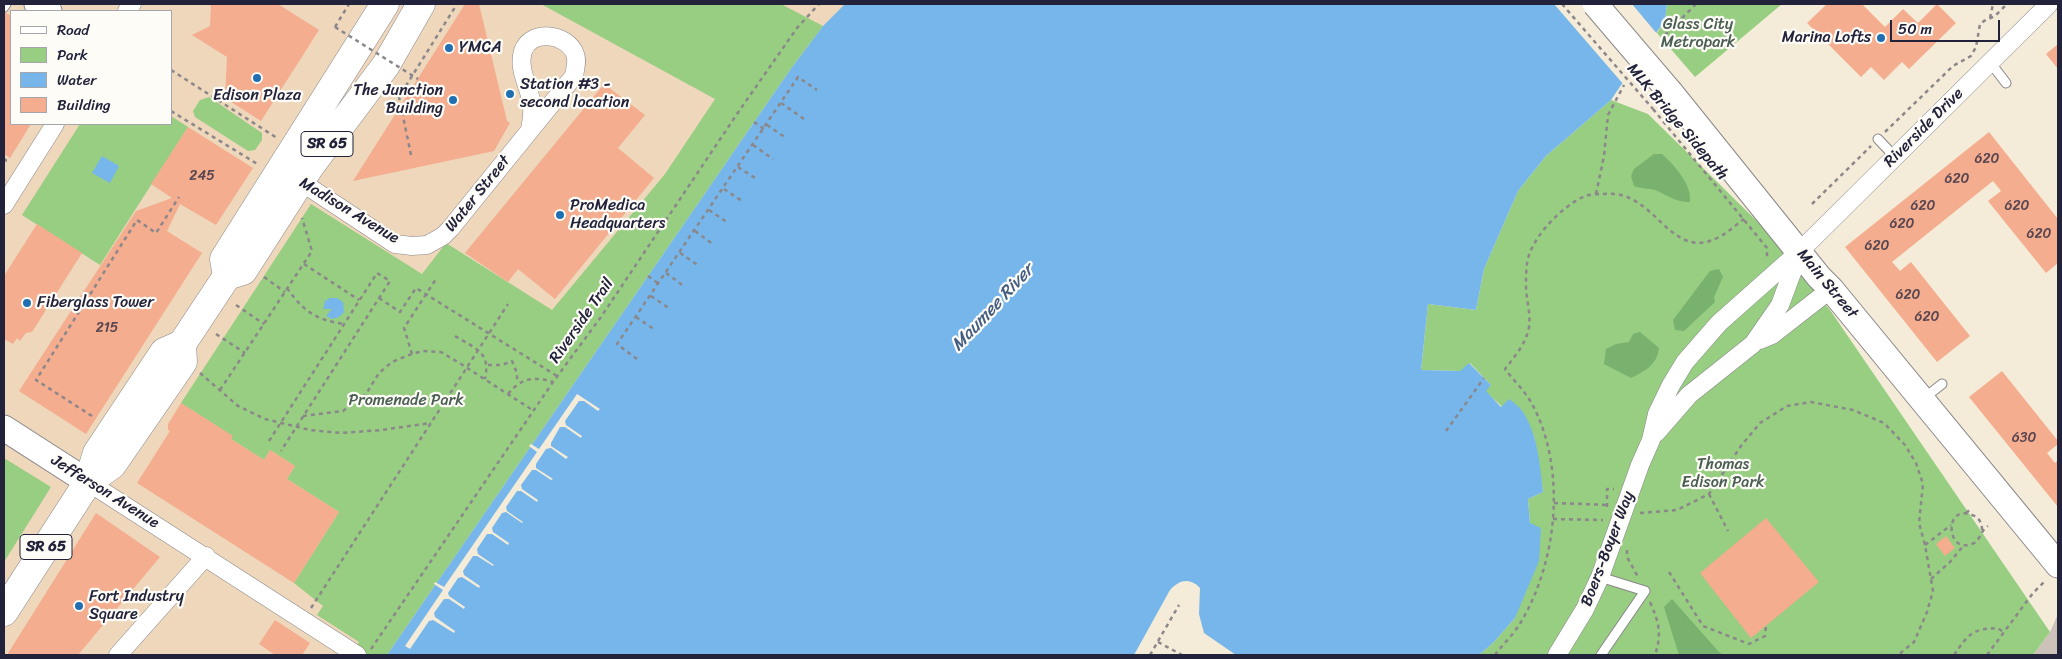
<!DOCTYPE html>
<html>
<head>
<meta charset="utf-8">
<style>
	body { margin:0 }
	#map { position:relative; width:2062px; height:659px; overflow:hidden; background:#f4ecd8; font-family:Sriracha,sans-serif }
	canvas { display:block }
	.frame { position:absolute; inset:0; border:5px solid #22223b; pointer-events:none }
	.legend { position:absolute; left:10px; top:10px; width:162px; height:115px; box-sizing:border-box; background:#fdfcf7; border:1px solid #a5a5ac; margin:0; padding:6px 9px; list-style:none; font-size:15px; color:#22223b }
	.legend li { display:flex; align-items:center; gap:10px; height:25px }
	.legend b { width:25px; border:1px solid #a5a5ac }
	.scale { position:absolute; left:1890px; top:20px; width:110px; height:22px; box-sizing:border-box; border:2px solid #22223b; border-top:0; padding-left:6px; font-size:15px; line-height:18px; white-space:nowrap; color:#22223b; -webkit-text-stroke:4px #fdfcf7; paint-order:stroke }
</style>
</head>
<body>
<div id="map">
<canvas width="2062" height="659"></canvas>
<div class="frame"></div>
<ul class="legend">
<li><b style="height:6px;background:#fff"></b>Road</li>
<li><b style="height:14px;background:#97ce81"></b>Park</li>
<li><b style="height:14px;background:#76b6ea"></b>Water</li>
<li><b style="height:14px;background:#f4ad8e"></b>Building</li>
</ul>
<div class="scale">50 m</div>
</div>
<script>
const c = document.querySelector('canvas').getContext('2d');
c.lineJoin = 'round';
function fill(path, color) { c.fillStyle = color; c.fill(path, 'evenodd'); }
function strokePath(path, color, width, dash) { c.strokeStyle = color; c.lineWidth = width; c.lineCap = dash ? 'butt' : 'round'; c.setLineDash(dash || []); c.stroke(path); }
function drawText(font, color, halo, rows, align = 'center') {
  c.font = font + ' Sriracha,sans-serif'; c.lineWidth = 4.5; c.setLineDash([]); c.textBaseline = 'middle'; c.strokeStyle = halo; c.fillStyle = color; for (const [text, x, y, turn = 0] of rows) {
    c.save(); c.translate(x, y); c.rotate((+turn || 0) * Math.PI / 180); c.textAlign = isNaN(turn) ? turn : align; if (halo) c.strokeText(text, 0, 0); c.fillText(text, 0, 0); c.restore();
  }
}
fill(new Path2D(`
	M4 4H845L823 26 790 70 387 655H4ZM11 11H171V124H11Z`), '#eed7bb');
fill(new Path2D(`
	M2058 614V655H2033L2050 632Z`), '#ccc2b9');
fill(new Path2D(`
	M541 4H781L823 26 790 70 387 655H350L359 642 317 615 323 606 294 583 339 512 287 479 295 466 270 450 264 460 231 439 232 436 181 403 311 204 422 274 446 243 552 310 665 174 715 99Z
	M1667 4H1782L1695 77 1657 33 1665 20Z
	M209 97 262 133V140L255 150 248 151 195 117 193 111 200 100Z
	M1611 100 1648 114 1764 228 1830 310 2050 632 2033 655H1479L1493 643 1515 618 1530 523 1528 499 1543 492 1534 436 1485 391 1491 385 1470 363 1461 371 1421 370 1428 304 1476 310 1484 269 1518 191 1546 156Z
	M171 116 188 127 100 265 22 215 80 124H171Z
	M4 458 51 487 4 562Z`), '#97ce81');
fill(new Path2D(`
	M1654 154H1662C1674 165 1692 184 1690 202 1677 203 1667 195 1655 190 1648 188 1641 189 1634 186L1631 176 1634 169Z
	M1719 269 1723 277 1714 297 1715 302 1684 331 1675 330 1673 320 1710 271Z
	M1640 332 1659 348C1657 365 1645 371 1631 378L1604 364 1606 349 1616 344 1629 342 1633 334Z
	M1672 599 1719 652 1723 655H1679L1664 607Z`), '#79b16f');
fill(new Path2D(`
	M845 4H1667L1665 20 1611 100 1546 156 1518 191 1484 269 1476 310 1428 304 1421 370 1460 371 1469 363 1491 385 1486 391 1501 407 1509 399C1514 403 1520 407 1523 412 1538 435 1540 466 1543 492L1528 499 1530 523 1541 528 1539 561 1515 618 1493 643 1479 655H1236L1204 633 1199 614 1200 588C1190 577 1179 580 1170 590L1134 655H387L790 70 823 26Z
	M102 156 119 166 110 183 92 173Z
	M330 298H337L343 302 344 312 339 317 332 319 326 316 332 309H323L325 301Z`), '#76b6ea');
fill(new Path2D(`
	M1554 4H1632L1658 35 1624 85Z
	M577 394 600 409 598 411 584 401H579L565 421 566 425 582 436 581 438 565 427H560L551 443V446L568 457 566 459 551 448 546 449 536 464V468L553 479 551 480 536 470H532L521 485 522 489 538 500 537 502 521 491H517L506 507 507 511 523 522 522 523 506 512 502 513 492 528 493 532 509 543 508 545 492 534H487L477 549 478 554 494 565 493 566 477 556H473L463 571 464 575 480 586 479 588 462 577 458 578 448 593 449 596 465 607 464 609 449 599H444L434 613 435 617 455 631 454 633 433 620 429 621 410 649 405 646 443 590 434 584 435 582 444 587 537 452 529 446 531 444 539 449Z`), '#f4ecd8');
fill(new Path2D(`
	M208 4H278L319 30 261 121 225 98 227 57 192 35 210 26 211 6Z
	M465 4H479L507 121 510 123 494 151 353 181Z
	M1827 4H1862L1885 27 1903 9 1918 23 1937 4 1956 23 1909 69 1902 62 1884 80 1871 67 1861 77 1807 23Z
	M5 12 11 16V124H31L10 158 4 154Z
	M2058 44V69L2046 54Z
	M604 84 645 115 618 148 654 178 555 299 518 269 508 282 465 253Z
	M188 127 253 168 216 225 180 204 167 231 202 253 86 434 19 391 136 211 172 198 151 184Z
	M1989 132 2058 219V263L2046 273 1988 201 2001 191 1993 181 1892 262 1900 271 1911 262 1970 336 1937 362 1845 247Z
	M37 224 82 253 32 332 26 333 20 341 17 338 13 344 4 339V276Z
	M2002 371 2058 441V444L2047 453 2055 463 2058 460V507L1969 397Z
	M181 403 233 436 231 439 264 460 270 450 295 466 287 479 339 512 294 583 137 483 170 431 168 430V424Z
	M96 513 160 557 78 655H7Z
	M1766 518 1819 582 1751 638 1700 573Z
	M1946 536 1955 548 1945 556 1936 544Z
	M275 620 310 643 302 655H275L259 644Z`), '#f4ad8e');
const lane = new Path2D(`
	M4 7 6 4
	M1990 62 2006 83
	M1878 139 1895 157
	M1923 399 1942 384
	M1600 577 1645 591 1601 655`);
const street = new Path2D(`
	M127 11 132 4
	M292 176 395 244 412 246 427 245 443 236 450 229 574 76C575 69 578 61 575 54 567 33 531 29 523 51 517 71 531 88 532 107 533 115 531 123 530 130
	M4 205 55 124
	M1760 340 1772 335 1831 289
	M1656 433 1689 395 1753 344 1780 305 1799 254
	M88 482 357 655
	M118 655 206 556
	M1557 655 1585 609 1600 577 1640 465 1651 440 1657 414 1671 385 1685 362 1719 323 1799 252 2049 4`);
const secondary = new Path2D(`
	M37 4 49 11
	M1671 93 1819 277 1831 289 2058 565
	M4 428 88 482`);
const primary = new Path2D(`
	M227 276 224 259 385 4
	M88 482 112 465 183 362 182 344
	M4 612 88 482 97 453 164 352 182 344 227 276 243 271 311 165 386 65 421 4`);
strokePath(lane, '#8b878a', 11);
strokePath(street, '#8b878a', 19);
strokePath(secondary, '#8b878a', 27);
strokePath(primary, '#8b878a', 29);
strokePath(new Path2D(`
	M1990 18 1993 4
	M335 27 349 4
	M1665 35 1696 4
	M171 70 277 138
	M781 103 804 119
	M1653 109 1767 248V259
	M171 111 259 165
	M754 122 764 129
	M767 125 786 138
	M1885 132 1953 66 1971 56 1976 47 1980 24 1984 21 1995 16 2007 4
	M753 145 773 159
	M411 155 399 97 457 4
	M4 159 6 160 4 164
	M738 167 758 180
	M724 189 742 201
	M1596 194 1604 156 1608 115 1624 85
	M1812 204 1871 146
	M709 210 728 223
	M695 231 714 245
	M680 253 699 266
	M304 264 359 300
	M666 273 685 287
	M648 276 659 284
	M264 277 285 292
	M287 288C303 311 316 320 344 324
	M651 296 670 309
	M379 298 400 312 416 288 557 376
	M236 305 264 324
	M636 317 655 330
	M216 334 245 353
	M455 336C476 349 491 352 485 379
	M412 354 404 328 436 279
	M637 359 617 344 798 77 817 90
	M488 365H502L512 361 517 373V383
	M200 373 238 406 265 419 310 430 341 433 381 430 431 423
	M220 390 312 251 302 218
	M508 394C521 378 533 376 553 382
	M92 416 36 380 137 220 156 233 179 197
	M303 416 343 411 366 394 379 373 392 362 409 355 422 351 441 352 461 364 534 411
	M1446 431 1484 378
	M269 441 377 273 390 281 281 451
	M1709 494 1728 531
	M1554 503 1609 505
	M1607 507V489H1614
	M1640 513 1677 510 1709 494 1741 446 1760 423 1787 406 1811 402 1853 410 1884 423 1905 445 1916 463 1923 484 1919 523 1925 545 1933 591 1927 612 1914 642 1898 655
	M1966 513 1972 508
	M1553 519 1603 520
	M1982 530C1982 523 1979 517 1972 515 1943 503 1946 557 1974 543 1981 539 1980 531 1988 526
	M1925 545 1951 525
	M1627 550V557L1638 577
	M1669 572 1703 626 1749 644 1765 636 1766 626
	M1931 579 1950 562 1964 545
	M1650 602C1659 622 1662 634 1655 655
	M311 608 508 304
	M1158 642 1182 655
	M371 649 553 382 601 317 739 111 797 28 819 4
	M1150 655 1179 605
	M1495 655C1503 644 1514 634 1521 622 1558 560 1567 467 1531 402 1524 390 1513 380 1505 369 1515 356 1526 344 1529 327 1531 314 1526 299 1526 285 1526 277 1526 263 1529 255 1537 232 1563 206 1585 196 1591 194 1598 194 1604 194 1656 188 1669 264 1719 237 1728 233 1735 225 1744 219
	M1954 655C1969 634 1971 629 1998 628L2003 632
	M1987 655 2033 593 2046 580`), '#8b878a', 2.5, [4, 4]);
strokePath(lane, '#fff', 9);
strokePath(street, '#fff', 18);
strokePath(secondary, '#fff', 25);
strokePath(primary, '#fff', 28);
const secondaryBridge = new Path2D(`
	M1595 4 1671 93`);
strokePath(secondaryBridge, '#8b878a', 27, []);
strokePath(new Path2D(`
	M1562 4 1653 109
	M335 27 418 79`), '#8b878a', 2.5, [4, 4]);
strokePath(secondaryBridge, '#fff', 25);
for (const [x, y, r, color] of [
	[1881,38,5,"#1f6fb2"],
	[449,48,5,"#1f6fb2"],
	[257,78,5,"#1f6fb2"],
	[510,94,5,"#1f6fb2"],
	[453,100,5,"#1f6fb2"],
	[560,215,5,"#1f6fb2"],
	[27,303,5,"#1f6fb2"],
	[79,606,5,"#1f6fb2"]
]) { const dot = new Path2D(); dot.arc(x, y, r, 0, 2 * Math.PI); c.fillStyle = color; c.fill(dot); strokePath(dot, '#fdfcf7', 2); }
drawText('14px', '#564550', null, [
	["620",1987,159],
	["245",202,176],
	["620",1957,179],
	["620",1923,206],
	["620",2017,206],
	["620",1902,224],
	["620",2039,234],
	["620",1877,246],
	["620",1908,295],
	["620",1927,317],
	["215",107,328],
	["630",2024,438]
]);
for (const [x, y, w] of [
	[327,144,52],
	[46,547,52]
]) { const box = new Path2D(); box.roundRect(x - w / 2, y - 12.5, w, 25, 4); c.fillStyle = '#fdfcf7'; c.fill(box); strokePath(box, '#22223b', 1); }
drawText('bold 15px', '#22223b', null, [
	["SR 65",327,144],
	["SR 65",46,547]
]);
drawText('16px', '#4b5e54', '#fdfcf7', [
	["Glass City",1698,25],
	["Metropark",1698,43],
	["Promenade Park",406,401],
	["Thomas",1723,465],
	["Edison Park",1723,483]
]);
drawText('16px', '#22223b', '#fdfcf7', [
	["Marina Lofts",1871,38,"right"],
	["YMCA",459,48],
	["Station #3 -",520,85],
	["second location",520,103],
	["The Junction",443,91,"right"],
	["Building",443,109,"right"],
	["Edison Plaza",257,96,"center"],
	["ProMedica",570,206],
	["Headquarters",570,224],
	["Fiberglass Tower",37,303],
	["Fort Industry",89,597],
	["Square",89,615]
], 'left');
drawText('16px', '#22223b', '#fdfcf7', [
	["MLK Bridge Sidepath",1677,122,50],
	["Riverside Drive",1924,128,-45],
	["Water Street",478,194,-51],
	["Madison Avenue",349,211,31],
	["Main Street",1827,284,50],
	["Riverside Trail",582,321,-55],
	["Jefferson Avenue",105,492,32],
	["Boers-Boyer Way",1608,549,-69]
]);
drawText('italic 18px', '#445d81', '#fdfcf7', [
	["Maumee River",993,308,-47]
]);
</script>
</body>
</html>
